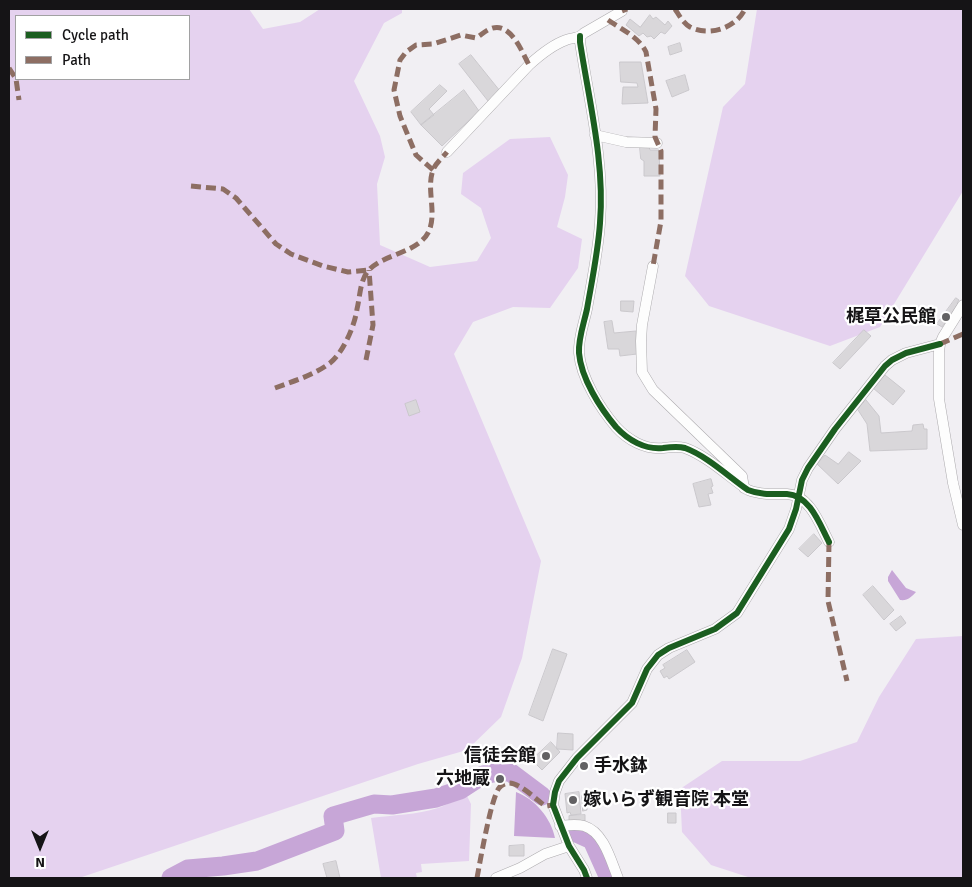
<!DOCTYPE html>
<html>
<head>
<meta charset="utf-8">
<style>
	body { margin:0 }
	#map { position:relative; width:972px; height:887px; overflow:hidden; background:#f1eff3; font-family:Signika,sans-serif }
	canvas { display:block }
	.frame { position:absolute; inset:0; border:10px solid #151416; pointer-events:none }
	.legend { position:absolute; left:15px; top:15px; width:175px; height:65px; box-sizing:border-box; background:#fff; border:1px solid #a1a1a2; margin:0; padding:6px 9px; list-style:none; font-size:15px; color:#151416 }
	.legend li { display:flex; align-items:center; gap:10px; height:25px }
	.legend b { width:25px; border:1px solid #a1a1a2 }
	.north { position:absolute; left:15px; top:822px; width:50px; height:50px; -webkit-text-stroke:4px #fff; paint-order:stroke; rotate:180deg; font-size:14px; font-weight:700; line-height:20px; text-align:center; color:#151416 }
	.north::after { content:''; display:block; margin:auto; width:18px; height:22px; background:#151416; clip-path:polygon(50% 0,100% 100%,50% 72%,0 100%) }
</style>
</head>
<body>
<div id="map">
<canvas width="972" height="887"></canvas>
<div class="frame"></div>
<ul class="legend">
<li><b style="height:6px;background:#1b5e20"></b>Cycle path</li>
<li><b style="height:6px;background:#8d6e63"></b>Path</li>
</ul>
<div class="north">N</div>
</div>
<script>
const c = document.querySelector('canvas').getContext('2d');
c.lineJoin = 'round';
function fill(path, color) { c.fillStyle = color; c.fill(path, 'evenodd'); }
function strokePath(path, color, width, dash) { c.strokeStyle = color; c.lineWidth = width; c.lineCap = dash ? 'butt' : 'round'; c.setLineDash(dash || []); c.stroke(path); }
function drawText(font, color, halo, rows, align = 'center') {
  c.font = font + ' Signika,"Noto Sans JP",sans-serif'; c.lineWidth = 4.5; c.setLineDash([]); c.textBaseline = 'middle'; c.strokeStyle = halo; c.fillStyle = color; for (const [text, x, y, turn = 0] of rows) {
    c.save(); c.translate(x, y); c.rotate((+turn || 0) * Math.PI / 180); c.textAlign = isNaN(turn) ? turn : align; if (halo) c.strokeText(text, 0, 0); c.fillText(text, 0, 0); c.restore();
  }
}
fill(new Path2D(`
	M9 9H249L263 29 300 22 320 9H402V13L384 23 354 81 380 136 385 157 377 184 380 245 430 267 477 261 491 238 481 208 461 194 463 173 510 139 550 137 568 175 565 197 557 227 582 239 578 268 550 308 513 307 473 322 454 354 541 561 522 658 501 717 467 750 418 764 79 878H9ZM16 16H189V79H16Z
	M757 9H963V191L880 327 830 346 709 306 685 276 723 107 745 84Z
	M963 636V878H751L711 865 682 832 680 789 722 761H800L857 742 879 697 916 639Z
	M467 796 471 804 469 861 421 864 422 872 416 873 417 878H381L371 818C392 815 417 815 438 808 448 805 456 797 467 796Z`), '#e5d2ef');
fill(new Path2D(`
	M892 570 906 588 916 592C911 597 908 601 900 600L888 581V577Z
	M516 792C535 799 551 818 555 838L514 836Z`), '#c7a6d7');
strokePath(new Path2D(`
	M570 830 592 840 609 878
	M171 878 188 869 223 866 257 861 335 831 333 816 374 804 392 805 436 798 460 790 483 775 499 772H510L542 796`), '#c7a6d7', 19);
const building = new Path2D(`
	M650 15 653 19 656 17 665 25 668 21 672 26 665 34 661 32 654 39 651 36 647 37 643 33 639 36 626 25 630 19 640 27Z
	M680 43 682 51 670 55 668 47Z
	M471 55 500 91 488 101 459 64Z
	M620 62H641L648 103 622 104 623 87H638L637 83 621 82Z
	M685 75 689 90 672 97 666 81Z
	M440 85 447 91 429 109 434 115 421 125 411 112Z
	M464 90 479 111 442 146 421 125Z
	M640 147H649L650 150H659L660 176H644V161L641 159Z
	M956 298 959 300 957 303 958 304 942 327 937 324Z
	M621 301H634L633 312 621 311Z
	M612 321 614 333 636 331 637 354 620 356 619 349H608L604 322Z
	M864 330 871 336 840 369 833 363Z
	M885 375 905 391 893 405 873 388Z
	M416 400 420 412 409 416 405 404Z
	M866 400 879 416 881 433 912 431 913 425 923 424 924 429H927V449L870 451 867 424 858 410Z
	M849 452 861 461 838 484 817 464 825 455 838 464Z
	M711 479 713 486 711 487 713 493 708 494 711 505 699 507 693 484Z
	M814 534 822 543 808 557 799 549Z
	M873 586 894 610 884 620 863 595Z
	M901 616 906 623 896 631 890 624Z
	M553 649 567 654 543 721 529 715Z
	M687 650 695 662 669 679 667 676 664 678 660 671 665 668 663 665Z
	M558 733 573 734V750L557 749Z
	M551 742 560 752 542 770 532 760Z
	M579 792 581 814 571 815 570 812 567 813 565 794Z
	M582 795H586L587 810 583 811Z
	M668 813H676V823H668Z
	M585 815V821H569V816Z
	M524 845V856H509V846Z
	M336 861 340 878H327L323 864Z`);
fill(building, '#d9d7da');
strokePath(building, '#cac8cc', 1);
const minor = new Path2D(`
	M580 36V42C589 101 605 163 600 223 598 252 592 280 587 309 584 323 578 339 579 353 581 378 600 408 616 427 628 440 645 450 663 448 670 447 678 446 685 448 707 456 729 477 748 490 760 495 774 494 787 494 810 495 820 525 829 542
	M595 135 626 142 657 143
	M447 152 529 65C540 55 552 45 566 40 573 37 579 39 584 33L622 11V9
	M653 266 642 325 641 341 642 372 653 390 742 476 744 488
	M963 305 943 337 940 344 939 352V399L953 483 963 525
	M560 826C568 825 577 824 584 826 604 832 611 861 618 878
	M496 878 520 868 545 854 569 846
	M587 878 584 870 569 846 553 805 555 792 559 781 577 758 632 703 647 669 658 655 669 648 715 629 737 613 789 529 796 509 802 480 808 468 835 429 885 366 892 360 906 353 940 344`);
strokePath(minor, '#adabae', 11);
strokePath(minor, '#fdfdfd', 10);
strokePath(new Path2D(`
	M675 9C679 15 683 23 690 27 709 37 736 28 745 9
	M622 11 627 9
	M608 20C621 29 639 37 646 52L656 109 655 137 661 151V221L653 266
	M9 68 16 79 19 100
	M433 170 416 155 400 116 394 90 400 60 406 52 416 45 433 44 461 35 476 38C481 35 485 31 490 29 510 20 522 52 529 65
	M191 186 223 189 236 198 276 244 291 254 323 266 348 272 369 270
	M940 344 963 334
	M366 360 373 325 369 270
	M275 388C294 381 314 375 330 363 343 353 355 325 357 309 360 297 360 279 369 270 383 254 419 253 429 231 437 212 426 189 433 170 435 164 443 157 447 152
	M829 542 828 601 847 681
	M477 878C480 862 491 798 499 788 501 785 506 783 509 783 520 783 537 800 545 806L553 805`), '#8d6e63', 5, [10, 5]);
strokePath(new Path2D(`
	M580 36V42C589 101 605 163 600 223 598 252 592 280 587 309 584 323 578 339 579 353 581 378 600 408 616 427 628 440 645 450 663 448 670 447 678 446 685 448 707 456 729 477 748 490 760 495 774 494 787 494 810 495 820 525 829 542
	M587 878 584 870 569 846 553 805 555 792 559 781 577 758 632 703 647 669 658 655 669 648 715 629 737 613 789 529 796 509 802 480 808 468 835 429 885 366 892 360 906 353 940 344`), '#1b5e20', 6);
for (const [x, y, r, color] of [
	[946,317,5,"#626163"],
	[546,756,5,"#626163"],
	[584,766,5,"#626163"],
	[500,779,5,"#626163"],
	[573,800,5,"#626163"]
]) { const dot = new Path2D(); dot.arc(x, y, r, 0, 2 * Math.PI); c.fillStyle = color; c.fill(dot); strokePath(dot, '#fff', 2); }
drawText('bold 18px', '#151416', '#fff', [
	["梶草公民館",936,317],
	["信徒会館",536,756],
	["手水鉢",594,766,"left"],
	["六地蔵",490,779],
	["嫁いらず観音院 本堂",583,800,"left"]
], 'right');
</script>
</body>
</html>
